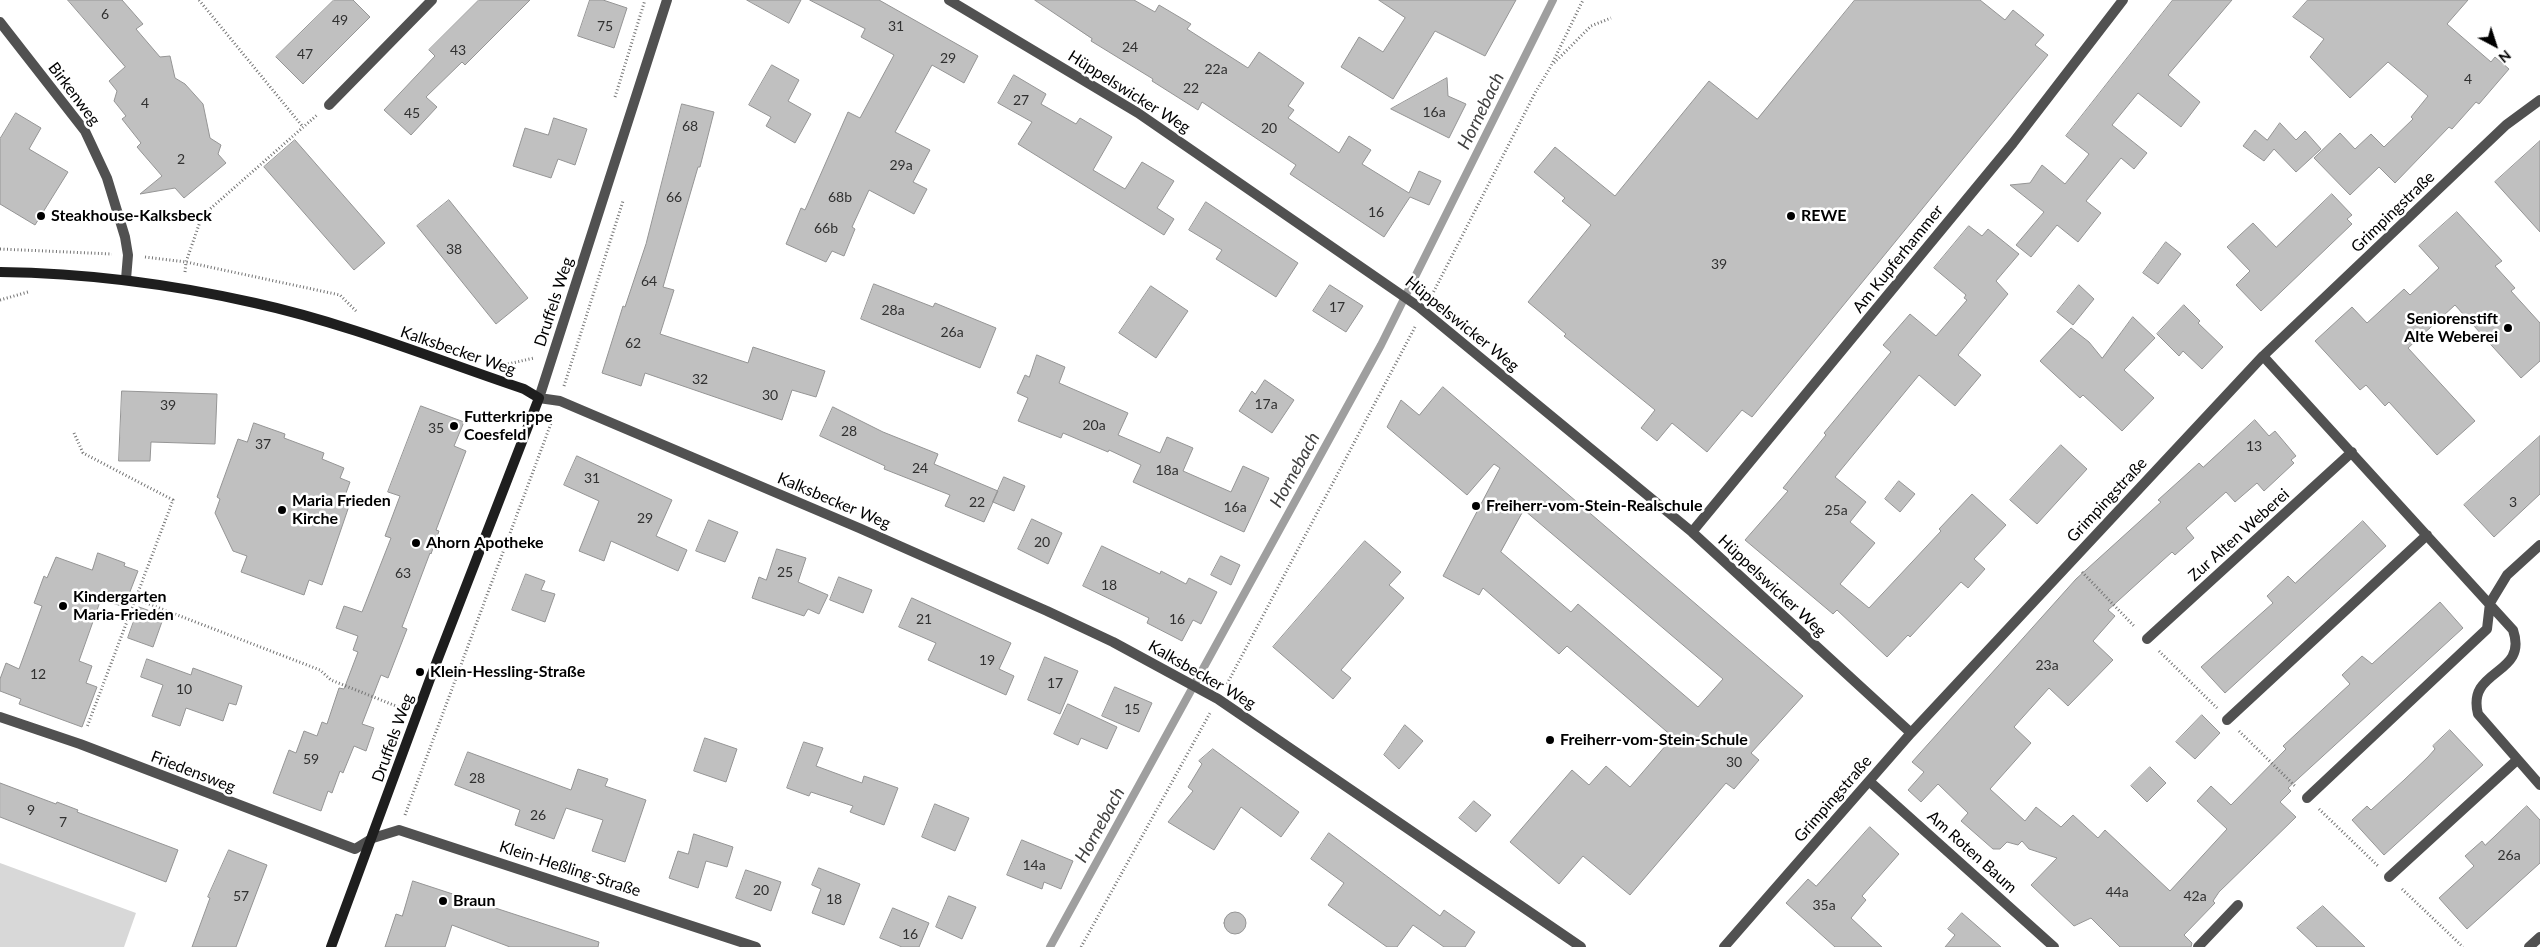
<!DOCTYPE html>
<html>
<head>
<meta charset="utf-8">
<style>
	body { margin:0 }
	#map { position:relative; width:2540px; height:947px; overflow:hidden; background:#fff; font-family:Lato,sans-serif }
	canvas { display:block }
	.north { position:absolute; left:2470px; top:20px; width:50px; height:50px; -webkit-text-stroke:4px #fff; paint-order:stroke; rotate:140deg; font-size:14px; font-weight:700; line-height:20px; text-align:center; color:#000 }
	.north::after { content:''; display:block; margin:auto; width:18px; height:22px; background:#000; clip-path:polygon(50% 0,100% 100%,50% 72%,0 100%) }
</style>
</head>
<body>
<div id="map">
<canvas width="2540" height="947"></canvas>
<div class="north">N</div>
</div>
<script>
const c = document.querySelector('canvas').getContext('2d');
c.lineJoin = 'round';
function fill(path, color) { c.fillStyle = color; c.fill(path, 'evenodd'); }
function strokePath(path, color, width, dash) { c.strokeStyle = color; c.lineWidth = width; c.lineCap = dash ? 'butt' : 'round'; c.setLineDash(dash || []); c.stroke(path); }
function drawText(font, color, halo, rows, align = 'center') {
  c.font = font + ' Lato,sans-serif'; c.lineWidth = 5; c.setLineDash([]); c.textBaseline = 'middle'; c.strokeStyle = halo; c.fillStyle = color; for (const [text, x, y, turn = 0] of rows) {
    c.save(); c.translate(x, y); c.rotate((+turn || 0) * Math.PI / 180); c.textAlign = isNaN(turn) ? turn : align; if (halo) c.strokeText(text, 0, 0); c.fillText(text, 0, 0); c.restore();
  }
}
fill(new Path2D(`
	M0 863 136 913 124 947H0Z`), '#d8d8d8');
strokePath(new Path2D(`
	M1050 947 1381 345 1553 0`), '#9f9f9f', 8);
const building = new Path2D(`
	M68 0H122L143 24 136 29 160 57 170 56 175 78 185 84 203 104 210 138 221 145 218 154 226 163 184 198 175 188 140 194 162 176 137 147 141 143 122 119 126 116 114 101 117 91 109 81 125 67Z
	M334 0H353L370 17 303 84 276 57Z
	M479 0H530L465 65 462 62 426 97 437 107 411 135 384 110 435 56 429 50Z
	M590 0H603L627 8 614 48 578 36Z
	M747 0H801L789 23Z
	M810 0H879L978 56 964 83 932 65 895 132 930 150 913 182 927 189 914 214 869 190 852 227 855 229 844 256 832 251 826 262 786 244 801 208 805 210 848 112 860 118 894 55 861 37 865 29Z
	M1035 0H1134L1155 12 1159 5 1191 24 1187 29 1248 68 1259 52 1304 83 1288 106 1294 110 1288 118 1339 153 1349 136 1371 150 1362 164 1409 193 1419 171 1441 181 1429 205 1410 197 1384 237 1290 174 1296 165 1202 102 1198 110 1152 81 1153 79 1091 41 1092 39Z
	M1379 0H1516L1485 56 1435 31 1393 99 1341 67 1359 37 1383 52 1405 18Z
	M1855 0H1980L2005 20 2013 10 2044 35 2035 45 2048 55 1752 417 1742 410 1707 452 1672 423 1657 441 1641 428 1655 410 1564 336 1566 334 1528 302 1591 225 1562 201 1565 198 1534 172 1555 147 1615 196 1709 81 1757 119Z
	M2173 0H2232L2168 75 2200 102 2181 127 2138 93 2112 125 2147 153 2134 169 2121 158 2086 201 2101 213 2078 242 2057 225 2031 257 2016 245 2044 212 2010 185 2030 183 2042 165 2065 184 2089 154 2066 136Z
	M2308 0H2468L2447 24 2491 62 2495 57 2509 69 2479 104 2476 102 2452 129 2449 127 2395 183 2379 167 2350 195 2314 158 2340 133 2355 149 2371 134 2384 147 2413 119 2411 117 2428 96 2388 62 2350 98 2310 57 2324 39 2293 17Z
	M772 65 799 80 788 101 811 114 795 143 766 126 771 117 749 105Z
	M1014 75 1046 94 1041 104 1076 124 1080 118 1112 137 1093 170 1125 189 1142 162 1174 181 1157 208 1174 219 1164 235 1018 144 1032 122 998 103Z
	M1447 78 1448 96 1466 104 1449 138 1391 109Z
	M682 104 714 112 700 167H698L663 287 674 290 660 334 748 363 753 347 825 371 816 397 792 390 782 420 645 373 641 386 602 373 623 306 625 307 646 244Z
	M16 113 41 128 29 149 68 172 35 225 0 204V139Z
	M554 118 587 129 575 165 558 159 551 178 513 166 525 128 548 135Z
	M2280 123 2296 140 2305 131 2321 149 2296 172 2274 149 2264 161 2243 146 2255 130 2267 140Z
	M295 140 385 243 354 270 264 167Z
	M2540 141V232L2495 182Z
	M2332 194 2352 215 2347 219 2352 224 2261 311 2236 285 2250 271 2227 247 2253 223 2276 247Z
	M449 200 528 298 496 324 417 226Z
	M1206 202 1298 263 1276 297 1216 259 1222 250 1189 230Z
	M2457 212 2502 261 2495 266 2515 288 2511 291 2540 323V361L2521 378 2455 305 2408 348 2475 421 2437 455 2389 402 2385 406 2366 385 2360 390 2315 341 2352 307 2367 323 2404 289 2410 295 2439 268 2419 246Z
	M1969 226 1982 236 1988 229 2019 254 1996 281 2008 294 1958 355 1981 375 1955 406 1919 375 1835 477 1866 502 1850 522 1875 543 1840 584 1869 608 1941 531 1939 529 1972 494 2006 525 1974 559 1985 569 1968 588 1961 582 1910 637 1908 635 1887 657 1837 610 1833 614 1745 540 1788 491 1783 488 1826 435 1824 433 1891 352 1883 345 1910 314 1936 336 1967 300 1964 298 1966 295 1934 268Z
	M2166 242 2181 254 2158 284 2143 273Z
	M874 284 933 307 935 303 996 328 980 368 861 319Z
	M1330 285 1363 306 1346 332 1313 311Z
	M2079 285 2094 299 2073 325 2057 312Z
	M1151 286 1188 311 1156 358 1119 333Z
	M2184 305 2200 321 2198 323 2223 347 2202 369 2183 351 2179 356 2157 334Z
	M2133 317 2155 338 2124 370 2154 398 2122 431 2083 395 2080 398 2040 361 2071 328 2089 342 2102 358Z
	M1037 355 1065 367 1059 383 1128 413 1118 435 1160 453 1167 437 1193 448 1183 471 1231 492 1243 466 1269 478 1244 532 1133 482 1141 465 1109 450 1108 452 1063 433 1061 438 1018 421 1028 398 1017 393 1025 375 1029 377Z
	M1265 380 1294 400 1272 433 1239 411 1252 391 1255 394Z
	M1443 387 1803 696 1751 753 1759 760 1734 789 1726 783 1630 895 1583 856 1559 884 1510 842 1572 770 1589 785 1606 766 1630 787 1673 737 1567 646 1559 654 1483 588 1479 595 1443 576 1500 468 1494 464 1467 495 1387 427 1401 400 1419 415ZM1524 510 1723 679 1698 707 1578 604 1571 612 1501 552Z
	M122 391 217 394 215 444 151 442 150 461H119Z
	M421 406 464 422 454 446 466 451 436 530 439 531 431 554 430 553 402 627 407 629 388 678 381 675 362 724 374 728 366 751 354 746 343 773 340 771 332 793 328 791 321 811 273 793 289 750 296 753 304 731 317 736 322 722 327 724 339 688 344 689 358 652 353 650 358 636 336 628 344 606 362 612 391 538 385 536 400 496 388 492Z
	M833 407 883 432 938 454 934 464 998 491 984 522 945 506 950 495 884 469 885 466 820 436Z
	M2255 420 2269 436 2275 431 2296 456 2291 460 2294 463 2264 491 2257 483 2235 502 2226 492 2186 528 2194 538 2175 555 2172 552 2108 610 2115 616 2093 641 2113 660 2068 706 2049 688 2014 727 2031 743 1990 789 2025 821 2036 807 2061 827 2073 815 2098 838 2105 830 2170 891 2227 829 2197 801 2211 786 2231 805 2286 749 2283 746 2350 684 2342 675 2362 656 2372 664 2440 602 2463 628 2288 788 2291 791 2280 802 2296 817 2219 892 2213 901 2215 903 2184 935 2192 943 2191 947H2120L2091 918 2074 926 2031 885 2057 858 2029 849 2022 841 2018 845 2007 842 2000 849H1993L1961 821 1968 813 1938 784 1921 802 1908 790 1924 772 1912 762 2076 579 2161 502 2158 500 2199 463 2203 467Z
	M254 423 285 434 284 438 324 453 322 459 344 468 340 478 350 482 342 504 349 506 322 585 309 580 304 595 241 572 247 556 233 551 215 513 220 499 217 497 238 439 247 442Z
	M2540 436V494L2494 537 2464 505Z
	M2061 445 2087 469 2037 524 2010 500Z
	M577 456 672 500 656 536 687 550 678 571 611 541 604 561 579 551 599 501 564 485Z
	M1004 477 1025 486 1014 511 993 502Z
	M1899 481 1915 494 1900 512 1885 499Z
	M1032 519 1062 533 1048 564 1018 549Z
	M709 520 738 532 725 562 696 551Z
	M2363 521 2386 546 2225 693 2201 667 2273 603 2267 596 2288 576 2295 583Z
	M1365 541 1401 572 1389 585 1404 598 1341 670 1351 678 1333 699 1273 647Z
	M1102 546 1160 574 1161 571 1186 584 1189 578 1217 592 1201 624 1193 620 1182 641 1147 623 1149 618 1083 586Z
	M777 549 806 558 798 582 828 595 819 614 808 609 804 616 752 598 759 577 766 580Z
	M98 553 125 563 124 566 138 571 124 607 101 599 79 661 92 666 86 683 97 687 82 727 19 704 21 699 0 691V679L6 663 19 669 42 606 34 603 44 576 47 578 56 557 92 570Z
	M1221 556 1240 565 1231 585 1211 575Z
	M526 574 545 581 541 590 555 594 545 622 512 610Z
	M839 577 872 590 863 613 830 600Z
	M912 598 1011 643 999 669 1014 676 1006 695 928 660 936 643 899 627Z
	M139 607 164 616 153 647 128 638Z
	M1045 657 1078 671 1060 714 1028 700Z
	M147 659 191 675 193 668 242 686 236 705 229 703 223 721 186 708 180 726 152 716 163 685 141 677Z
	M1115 687 1152 703 1139 732 1102 716Z
	M1068 704 1117 727 1107 749 1081 738 1078 745 1054 734Z
	M2202 715 2220 733 2195 759 2176 742Z
	M1405 725 1423 741 1399 769 1384 755Z
	M2450 730 2483 765 2384 855 2352 820 2367 806 2371 810 2404 780 2428 757 2435 749 2433 746Z
	M705 738 737 749 726 782 694 771Z
	M804 742 823 748 816 766 862 783 864 776 898 788 884 825 850 812 853 806 811 792 809 796 787 788Z
	M1213 749 1299 812 1281 837 1241 807 1214 850 1168 822 1193 791 1188 787 1202 764 1199 761Z
	M468 752 571 790 578 769 608 779 605 786 646 800 625 862 592 851 603 820 566 808 554 839 515 825 520 810 455 785Z
	M2150 767 2166 783 2147 802 2131 786Z
	M0 783 56 804 57 802 78 810 77 812 178 850 166 882 0 817Z
	M1474 801 1491 815 1476 832 1459 818Z
	M935 804 969 818 955 851 922 837Z
	M2527 806 2540 820V863L2467 929 2439 898 2474 866 2465 856 2482 841 2485 845Z
	M1870 827 1899 854 1862 896 1866 900 1851 918 1882 947H1835L1786 903 1808 879 1816 886Z
	M1329 833 1440 916 1444 910 1475 932 1465 947H1444L1413 925 1397 947H1387L1328 905 1344 883 1311 859Z
	M694 834 733 847 727 867 706 861 698 888 669 878 678 851 688 854Z
	M1022 840 1073 861 1061 889 1044 882 1042 889 1007 875Z
	M229 850 267 865 236 947H192L210 898 208 897Z
	M819 868 860 884 844 925 812 913 821 889 812 885Z
	M746 870 781 882 771 911 736 898Z
	M413 881 599 942 598 947H510L452 925 445 947H385L396 914 402 916Z
	M949 896 976 907 962 939 936 927Z
	M2323 906 2365 947H2317L2297 928Z
	M893 908 929 923 919 947H902L880 938Z
	M1224 923a11 11 0 1 1 22 0a11 11 0 1 1-22 0Z
	M1962 913 2001 947H1945L1955 935 1948 929Z`);
fill(building, '#c0c0c0');
strokePath(building, '#959595', 1);
strokePath(new Path2D(`
	M199 0 303 127
	M1554 63 1591 26 1611 18
	M615 97 645 0
	M0 249 112 254
	M145 257 186 262 340 295 356 311
	M185 272 186 262 202 216 317 115
	M1432 295 1535 93 1551 66 1583 0
	M0 300 28 292
	M508 364 534 358
	M564 386 623 201
	M74 433 83 453 173 500 87 727
	M2082 572 2135 627
	M136 599 320 670 331 680 401 708
	M2159 651 2217 708
	M1227 684 1415 327
	M2239 731 2295 786
	M2319 809 2378 866
	M405 815 553 418
	M2402 889 2463 947
	M1081 947 1210 713`), '#737373', 3, [1, 2.5]);
strokePath(new Path2D(`
	M667 0 539 398 560 401 859 528 1047 611 1113 642 1218 699 1581 947
	M949 0 1138 113 1419 307 1692 532 1911 733
	M0 22 85 131 107 178 125 237 128 255 126 279
	M329 105 432 0
	M2263 356 2513 630C2529 676 2466 668 2478 714L2540 785
	M1692 532 2013 143 2123 0
	M2147 639 2352 452
	M0 717 80 744 355 849 373 838 399 830 756 947
	M2227 720 2427 535
	M1869 781 2054 947
	M2307 798 2487 629 2490 603 2507 575 2540 545
	M2389 877 2517 760
	M1724 947 1911 733 2263 356 2506 125 2540 100
	M2198 947 2238 905
	M2529 947 2540 937`), '#515151', 10);
strokePath(new Path2D(`
	M0 272C86 273 171 284 255 303 346 323 435 359 524 389L539 398 430 679 331 947`), '#1e1e1e', 10);
for (const [x, y, r, color] of [
	[41,216,5,"#000"],
	[1791,216,5,"#000"],
	[2508,328,5,"#000"],
	[454,426,5,"#000"],
	[1476,506,5,"#000"],
	[282,510,5,"#000"],
	[416,543,5,"#000"],
	[63,606,5,"#000"],
	[420,672,5,"#000"],
	[1550,740,5,"#000"],
	[443,901,5,"#000"]
]) { const dot = new Path2D(); dot.arc(x, y, r, 0, 2 * Math.PI); c.fillStyle = color; c.fill(dot); strokePath(dot, '#fff', 2); }
drawText('14px', '#303030', null, [
	["6",105,14],
	["49",340,20],
	["75",605,26],
	["31",896,26],
	["24",1130,47],
	["43",458,50],
	["47",305,54],
	["29",948,58],
	["22a",1216,69],
	["4",2468,79],
	["22",1191,88],
	["27",1021,100],
	["4",145,103],
	["16a",1434,112],
	["45",412,113],
	["68",690,126],
	["20",1269,128],
	["2",181,159],
	["29a",901,165],
	["66",674,197],
	["68b",840,197],
	["16",1376,212],
	["66b",826,228],
	["38",454,249],
	["39",1719,264],
	["64",649,281],
	["17",1337,307],
	["28a",893,310],
	["26a",952,332],
	["62",633,343],
	["32",700,379],
	["30",770,395],
	["17a",1266,404],
	["39",168,405],
	["20a",1094,425],
	["35",436,428],
	["28",849,431],
	["37",263,444],
	["13",2254,446],
	["24",920,468],
	["18a",1167,470],
	["31",592,478],
	["22",977,502],
	["3",2513,502],
	["16a",1235,507],
	["25a",1836,510],
	["29",645,518],
	["20",1042,542],
	["25",785,572],
	["63",403,573],
	["18",1109,585],
	["21",924,619],
	["16",1177,619],
	["19",987,660],
	["23a",2047,665],
	["12",38,674],
	["17",1055,683],
	["10",184,689],
	["15",1132,709],
	["59",311,759],
	["30",1734,762],
	["28",477,778],
	["9",31,810],
	["26",538,815],
	["7",63,822],
	["26a",2509,855],
	["14a",1034,865],
	["20",761,890],
	["44a",2117,892],
	["57",241,896],
	["42a",2195,896],
	["18",834,899],
	["35a",1824,905],
	["16",910,934]
]);
drawText('16px', '#000', '#fff', [
	["Hüppelswicker Weg",1129,92,32],
	["Birkenweg",74,94,53],
	["Grimpingstraße",2393,212,-44],
	["Am Kupferhammer",1898,259,-51],
	["Druffels Weg",554,302,-72],
	["Hüppelswicker Weg",1462,324,39],
	["Kalksbecker Weg",458,351,19],
	["Grimpingstraße",2107,500,-47],
	["Kalksbecker Weg",834,501,23],
	["Zur Alten Weberei",2239,535,-42],
	["Hüppelswicker Weg",1772,586,43],
	["Kalksbecker Weg",1202,675,30],
	["Druffels Weg",393,738,-70],
	["Friedensweg",193,772,21],
	["Grimpingstraße",1833,799,-49],
	["Am Roten Baum",1972,852,42],
	["Klein-Heßling-Straße",570,869,18]
]);
drawText('bold 16px', '#000', '#fff', [
	["Steakhouse-Kalksbeck",51,216],
	["REWE",1801,216],
	["Seniorenstift",2498,319,"right"],
	["Alte Weberei",2498,337,"right"],
	["Futterkrippe",464,417],
	["Coesfeld",464,435],
	["Maria Frieden",292,501],
	["Kirche",292,519],
	["Freiherr-vom-Stein-Realschule",1486,506],
	["Ahorn Apotheke",426,543],
	["Kindergarten",73,597],
	["Maria-Frieden",73,615],
	["Klein-Hessling-Straße",430,672],
	["Freiherr-vom-Stein-Schule",1560,740],
	["Braun",453,901]
], 'left');
drawText('italic 18px', '#404040', '#fff', [
	["Hornebach",1481,111,-64],
	["Hornebach",1295,470,-61],
	["Hornebach",1100,825,-61]
]);
</script>
</body>
</html>
